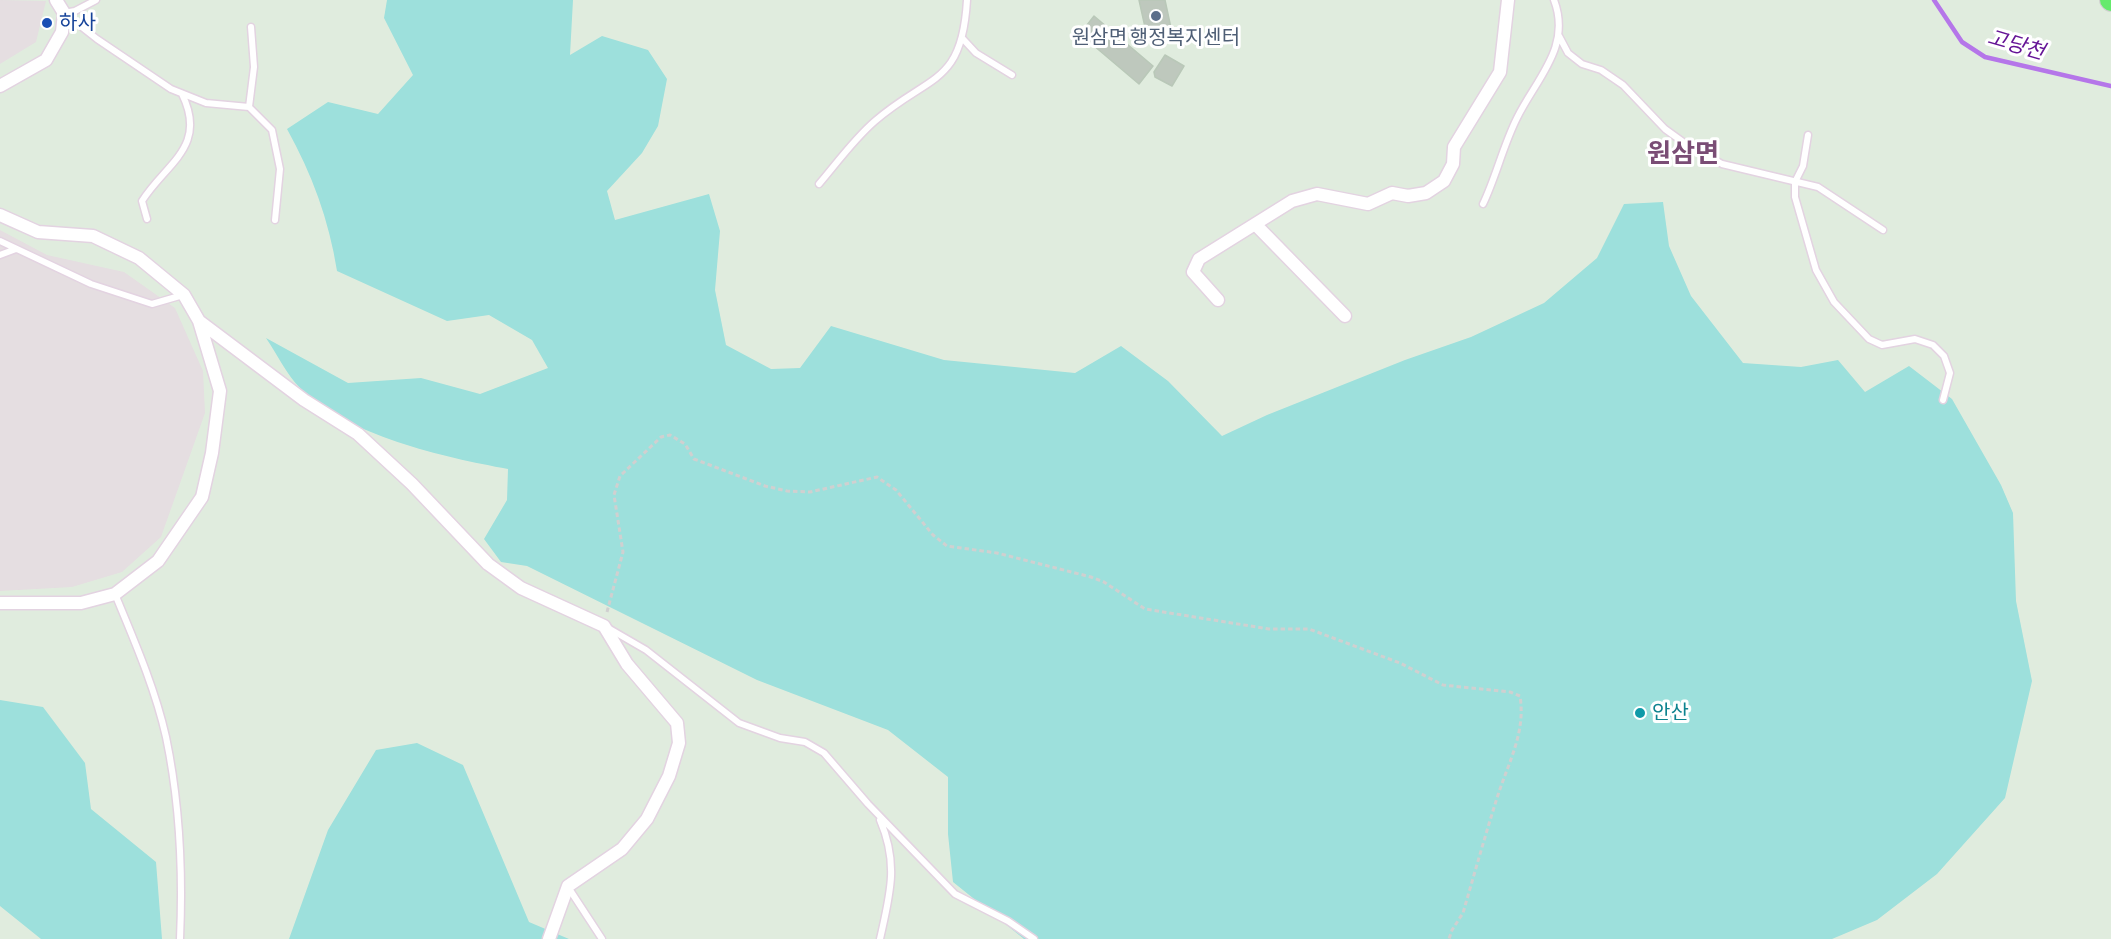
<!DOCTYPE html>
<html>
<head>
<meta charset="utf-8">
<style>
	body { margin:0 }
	canvas { display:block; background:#e0ecde }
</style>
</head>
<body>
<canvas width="2111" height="939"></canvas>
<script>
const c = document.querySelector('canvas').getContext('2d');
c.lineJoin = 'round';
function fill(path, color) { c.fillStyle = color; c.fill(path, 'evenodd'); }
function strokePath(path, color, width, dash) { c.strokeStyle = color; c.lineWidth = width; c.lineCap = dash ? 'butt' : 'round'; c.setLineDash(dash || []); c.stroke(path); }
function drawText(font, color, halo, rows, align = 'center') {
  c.font = font + ' "Asap Condensed","Noto Sans KR",sans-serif'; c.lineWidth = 6; c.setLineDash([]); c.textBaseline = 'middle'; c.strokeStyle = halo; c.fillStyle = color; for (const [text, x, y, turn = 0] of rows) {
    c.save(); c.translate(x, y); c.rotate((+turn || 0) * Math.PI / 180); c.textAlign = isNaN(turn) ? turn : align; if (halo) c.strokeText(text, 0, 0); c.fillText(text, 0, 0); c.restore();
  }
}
fill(new Path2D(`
	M0 0 46 1 36 42 0 64Z
	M0 230 47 255 124 272 175 308 203 371 205 413 161 537 122 572 72 587 0 591Z`), '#e5dee1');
fill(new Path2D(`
	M387 0H573L570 55 602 36 648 50 667 79 658 126 642 153 607 191 615 220 709 194 720 231 715 290 726 345 771 369 800 368 831 326 944 360 1075 373 1121 346 1168 381 1222 436 1267 415 1405 360 1471 337 1544 303 1597 258 1624 204 1663 202 1669 246 1691 296 1743 363 1801 367 1838 360 1865 392 1909 366 1952 399 2001 485 2013 513 2016 601 2032 681 2005 798 1937 874 1877 920 1832 939H1024L953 882 948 834V777L888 730 757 680 527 566 501 562 484 539 507 500 508 469C443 457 348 436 300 388 287 375 277 354 266 338L348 383 421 378 480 394 548 368 532 340 489 315 447 321 337 271C329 220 312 174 287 129L328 102 378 114 413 75 384 18Z
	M0 700 43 707 85 763 91 809 156 862 162 939H41L0 906Z
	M417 743 463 765 529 922 569 939H289L328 830 376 750Z`), '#9de0dc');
strokePath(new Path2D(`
	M1934 0 1962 42 1985 57 2111 86`), '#b576e9', 4.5);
const building = new Path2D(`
	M1139 0H1165L1171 28 1147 36Z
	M1094 16 1153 66 1139 84 1080 34Z
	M1165 55 1184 66 1172 86 1155 77 1154 72Z`);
fill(building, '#bec8bd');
strokePath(building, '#b9c8b8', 1.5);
const service = new Path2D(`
	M64 13 97 39 171 89 206 103 249 107 272 130 280 169 275 220
	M64 13 75 11 96 0
	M1559 36 1568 53 1582 64 1601 70 1623 85 1665 129 1683 142 1722 164 1818 187 1883 230
	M963 39 976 53 1012 75
	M249 107 254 67 251 27
	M1808 135 1803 166 1795 182V197L1816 270 1834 302 1869 339 1882 345 1915 339 1933 345 1944 356 1950 373 1943 400
	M819 184C837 163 854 139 875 121 929 74 962 86 967 0
	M1483 204C1496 177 1503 146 1517 118 1536 79 1572 47 1554 0
	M147 219 142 201C166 163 208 147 182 94
	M0 241 91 284 152 304 183 295
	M0 255 16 249
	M115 594C134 640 155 688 166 737 180 804 183 871 180 939
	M608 628 646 650 739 723 780 738 805 742 824 753 868 804 955 894 1008 921 1034 939
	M880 820C899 864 890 894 880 939
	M568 887 602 939`);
const minor = new Path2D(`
	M0 86 46 60 62 32 64 13 56 0
	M0 215 38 232 93 236 139 258 184 295 199 321 220 391 212 453 202 497 158 561 115 594 81 603H0
	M1255 224 1345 316
	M1218 300 1193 272 1199 259 1292 201 1317 194 1368 204 1392 193 1408 196 1426 193 1444 181 1453 164 1454 147 1500 72 1508 0
	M199 321 304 400 358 434 412 484 488 564 521 588 604 626 627 664 677 723 679 743 669 776 647 819 622 849 568 886 549 939`);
const primary = new Path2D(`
	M2110 0 2111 1`);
strokePath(service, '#e3d3e1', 9);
strokePath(minor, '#e3d3e1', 15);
strokePath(primary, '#d0d0d0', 22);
strokePath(new Path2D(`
	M607 612 623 552 614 495 620 476 661 437 670 435 685 444 694 459 765 486 787 491 810 492 877 477 896 490 933 535 947 546 997 553 1091 577 1104 582 1145 609 1269 629H1309L1400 663 1443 685 1510 692 1520 696C1526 733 1508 763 1497 798 1485 836 1474 875 1463 913L1452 930 1449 939`), '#d0d0d0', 3, [4.5, 3]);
strokePath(service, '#fff', 6);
strokePath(minor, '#fff', 12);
strokePath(primary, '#65ea6c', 20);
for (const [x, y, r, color] of [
	[1156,16,6,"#5c6f8a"],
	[47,23,6,"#1a4fb4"],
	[1640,713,6,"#0f9aa8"]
]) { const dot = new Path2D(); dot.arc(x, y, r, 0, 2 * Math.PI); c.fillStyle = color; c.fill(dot); strokePath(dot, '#fff', 2); }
drawText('20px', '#164399', '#fff', [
	["하사",59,23]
], 'left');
drawText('20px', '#4e5e75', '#fff', [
	["원삼면 행정복지센터",1156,38]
]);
drawText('20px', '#0d838f', '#fff', [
	["안산",1652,713]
], 'left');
drawText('italic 21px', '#651496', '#fff', [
	["고당천",2016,45,16]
]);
drawText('bold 26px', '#7a4d75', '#fff', [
	["원삼면",1683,154]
]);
</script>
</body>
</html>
